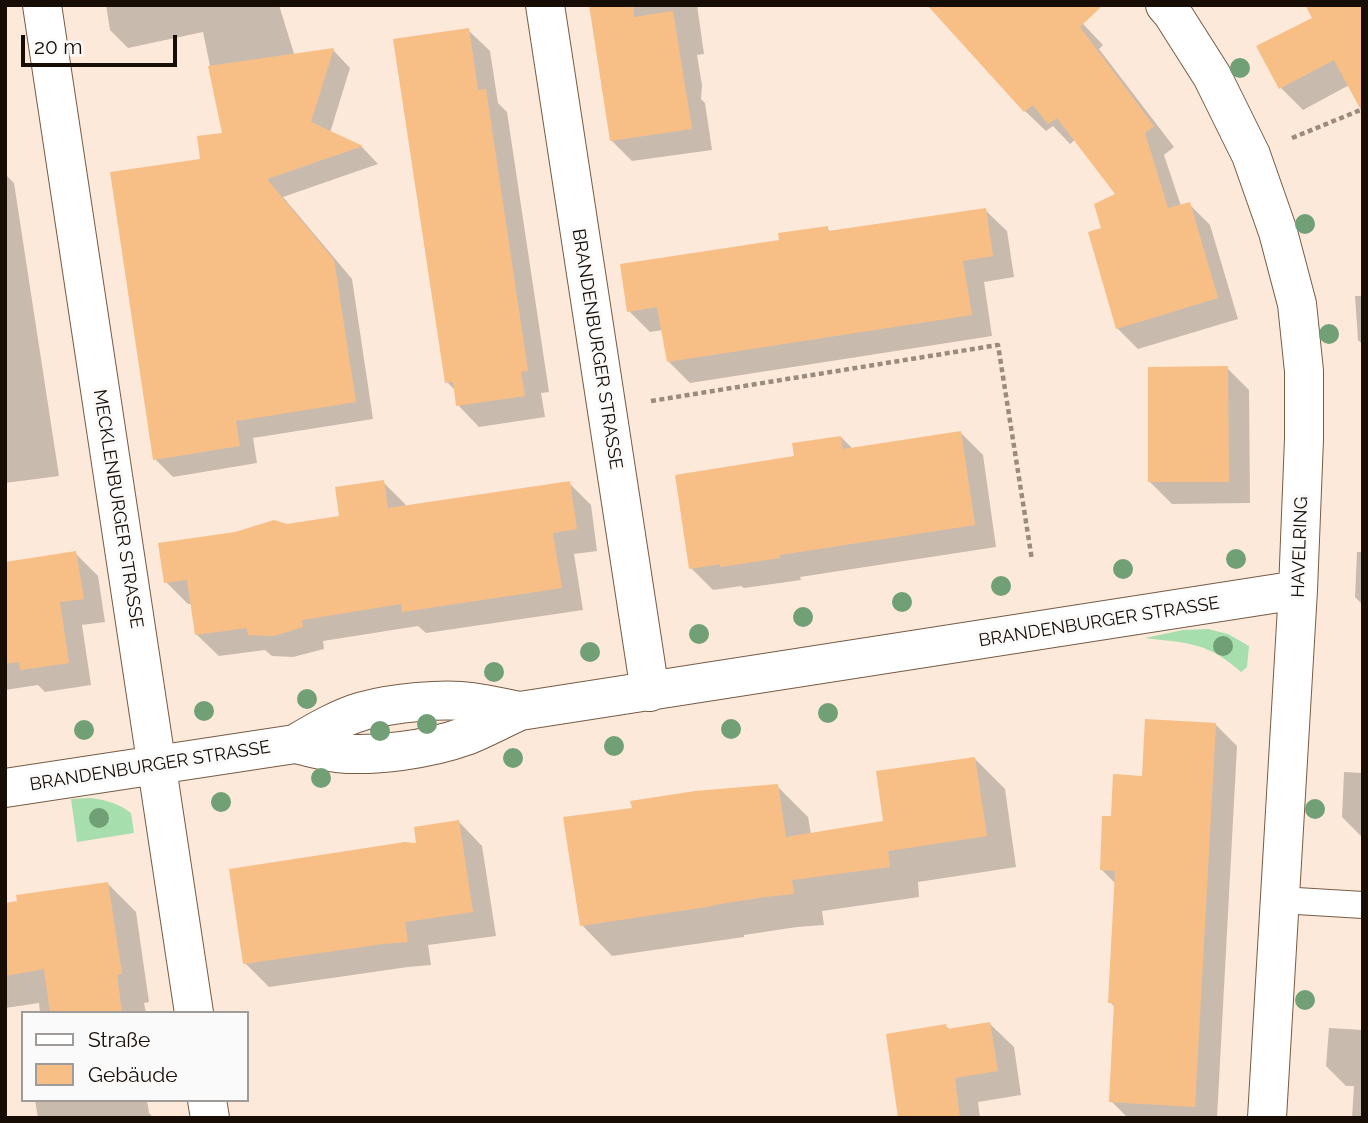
<!DOCTYPE html>
<html>
<head>
<meta charset="utf-8">
<style>
	body { margin:0 }
	#map { position:relative; width:1368px; height:1123px; overflow:hidden; background:#fce9da; font-family:Raleway,sans-serif }
	canvas { display:block }
	.frame { position:absolute; inset:0; border:7px solid #170d05; pointer-events:none }
	.legend { position:absolute; left:21px; top:1011px; width:228px; height:91px; box-sizing:border-box; background:#fafafa; border:2px solid #9f9b98; margin:0; padding:9px 12px; list-style:none; font-size:21px; color:#170d05 }
	.legend li { display:flex; align-items:center; gap:14px; height:35px }
	.legend b { width:35px; border:2px solid #9f9b98 }
	.scale { position:absolute; left:21px; top:35px; width:156px; height:32px; box-sizing:border-box; border:4px solid #170d05; border-top:0; padding-left:9px; font-size:21px; line-height:24px; white-space:nowrap; color:#170d05; -webkit-text-stroke:5px #fafafa; paint-order:stroke }
</style>
</head>
<body>
<div id="map">
<canvas width="1368" height="1123"></canvas>
<div class="frame"></div>
<ul class="legend">
<li><b style="height:9px;background:#fff"></b>Straße</li>
<li><b style="height:19px;background:#f7bf86"></b>Gebäude</li>
</ul>
<div class="scale">20 m</div>
</div>
<script>
const c = document.querySelector('canvas').getContext('2d');
c.lineJoin = 'round';
function fill(path, color) { c.fillStyle = color; c.fill(path, 'evenodd'); }
function strokePath(path, color, width, dash) { c.strokeStyle = color; c.lineWidth = width; c.lineCap = dash ? 'butt' : 'round'; c.setLineDash(dash || []); c.stroke(path); }
function drawText(font, color, halo, rows, align = 'center') {
  c.font = font + ' Raleway,sans-serif'; c.lineWidth = 6; c.setLineDash([]); c.textBaseline = 'middle'; c.strokeStyle = halo; c.fillStyle = color; for (const [text, x, y, turn = 0] of rows) {
    c.save(); c.translate(x, y); c.rotate((+turn || 0) * Math.PI / 180); c.textAlign = isNaN(turn) ? turn : align; if (halo) c.strokeText(text, 0, 0); c.fillText(text, 0, 0); c.restore();
  }
}
fill(new Path2D(`
	M1208 629 1228 634 1249 646 1247 667 1241 672C1208 642 1187 643 1145 638L1183 630Z
	M90 798C106 800 118 803 131 813L134 833 77 842 71 799Z`), '#a6dead');
fill(new Path2D(`
	M106 5H279L295 57 333 50 350 68 330 133 362 147 378 164 283 197 352 279 373 419 253 438 257 463 173 477 155 459 201 161 224 134 203 32 128 48 110 30Z
	M591 5H697L704 54 697 55 702 85 701 99 705 103 712 150 632 161 611 140Z
	M1065 5 1103 45 1099 49 1174 147 1164 155 1181 206 1189 204 1210 225 1238 319 1138 349 1117 328 1103 230 1118 195 1076 139 1070 144 1053 126 1046 131 1025 111Z
	M1314 19 1353 83 1303 110 1281 88Z
	M468 30 490 51 498 103 507 112 549 392 541 393 545 417 479 427 458 405 456 391 447 382Z
	M5 174 14 183 59 476 5 483Z
	M985 210 1007 231 1014 277 984 282 992 336 690 383 669 362 663 330 650 332 629 311 746 272 827 228 832 233Z
	M1355 296H1363V345L1358 340Z
	M1227 368 1249 390 1250 503 1172 504 1150 482Z
	M961 433 983 455 996 547 800 577 801 580 744 588 741 586 713 590 691 568 796 458 841 437 853 449Z
	M383 482 405 504 406 507 569 483 591 505 597 551 574 554 583 610 426 633 418 626 323 641 324 649 293 657 272 656 265 650 219 656 197 635 193 604H188L166 582 287 526 341 517Z
	M1357 552H1363V605L1355 597Z
	M75 553 98 576 105 622 82 625 91 685 45 692 38 685 5 690V564Z
	M1215 724 1237 746 1217 1118H1128L1111 1101 1116 1008 1110 1002 1116 884 1102 870 1113 818Z
	M974 758 1005 789 1016 867 918 882 919 897 822 911 824 925 797 927 744 935V937L612 956 582 925 777 786 808 817 811 834 885 822Z
	M1344 772 1363 773V838L1342 817Z
	M459 822 482 846 496 936 428 945 431 965 408 967 269 987 245 963 418 844Z
	M108 884 136 912 149 1002 144 1003 146 1013H40L39 1003 5 1008V904Z
	M990 1024 1014 1047 1021 1095 978 1102 980 1118H900L946 1026 950 1030Z
	M1329 1028 1363 1030V1118H1352L1354 1086H1346L1326 1066Z
	M35 1100H147L149 1113 154 1118H38Z`), '#0003');
fill(new Path2D(`
	M589 5H634V17L673 11 692 129 610 141Z
	M927 5H1103L1080 27 1154 126 1145 133 1168 208 1190 202 1218 298 1116 329 1088 232 1101 228 1094 204 1115 194 1057 118 1048 124 1033 105 1024 112Z
	M1305 5H1363V114L1334 60 1279 89 1256 46 1312 18Z
	M469 28 478 90 486 89 528 371 521 372 525 396 456 406 453 382 445 383 393 39Z
	M334 48 311 122 363 146 267 179 334 260 356 402 236 421 240 446 153 460 110 172 200 159 197 136 222 133 208 66Z
	M986 208 993 256 963 261 972 315 667 362 657 307 627 312 620 264 779 240 778 233 828 226V231Z
	M1228 366 1229 482H1148V367Z
	M961 431 975 525 780 555V558L720 567V564L689 569 675 475 794 456 792 443 841 436 843 449Z
	M384 480 388 508 570 481 577 529 553 533 562 588 402 612 401 604 302 620 303 627 274 636 248 635 247 628 195 635 187 580 164 583 158 543 235 532 274 520 287 524 339 516 335 487Z
	M76 551 84 599 60 602 69 663 20 670 19 662 5 664V562Z
	M1145 719 1216 723 1195 1107 1109 1102 1114 1003H1108L1115 871 1100 870 1102 816H1111L1113 774 1142 776Z
	M975 757 987 836 888 851 890 867 792 880 794 894 765 897 714 905 713 906 580 926 563 817 632 808 630 801 695 791 778 784 786 837 883 821 876 771Z
	M459 820 473 912 405 922 408 942 383 944 243 964 229 869 405 842 416 843 414 827Z
	M108 882 122 974 117 975 122 1013H50L44 969 5 976V903L17 901 16 895Z
	M990 1022 998 1071 955 1078 960 1118H898L886 1034 946 1024 947 1029Z`), '#f7bf86');
const lane = new Path2D(`
	M1280 900 1363 905`);
const street = new Path2D(`
	M42 5 194 1013
	M545 5 650 692
	M1165 5 1172 13 1212 76 1251 155 1278 232 1297 304 1304 371V439L1298 590 1267 1118
	M295 744C317 731 339 718 363 711 393 703 442 698 472 702 488 704 504 708 520 711
	M5 788 295 744C309 747 323 751 337 753 375 757 430 749 466 736 484 729 502 719 520 711L1298 590
	M207 1100 210 1118`);
strokePath(lane, '#775c45', 28);
strokePath(street, '#775c45', 40);
strokePath(new Path2D(`
	M1292 138 1363 109
	M651 401 998 345 1032 560`), '#9a8b7f', 4.5, [5, 3.5]);
strokePath(lane, '#fff', 26);
strokePath(street, '#fff', 38);
c.fillStyle = '#72a076';
for (const [x, y] of [
	[1240,68],
	[1305,224],
	[1329,334],
	[1236,559],
	[1123,569],
	[1001,586],
	[902,602],
	[803,617],
	[699,634],
	[1223,646],
	[590,652],
	[494,672],
	[307,699],
	[204,711],
	[828,713],
	[427,724],
	[731,729],
	[84,730],
	[380,731],
	[614,746],
	[513,758],
	[321,778],
	[221,802],
	[1315,809],
	[99,818],
	[1305,1000]
]) { c.beginPath(); c.arc(x, y, 10, 0, 2 * Math.PI); c.fill(); }
drawText('18px', '#170d05', '#fafafa', [
	["BRANDENBURGER STRASSE",597,349,81],
	["MECKLENBURGER STRASSE",118,509,81],
	["HAVELRING",1300,547,-88],
	["BRANDENBURGER STRASSE",1099,622,-9],
	["BRANDENBURGER STRASSE",150,766,-9]
]);
</script>
</body>
</html>
